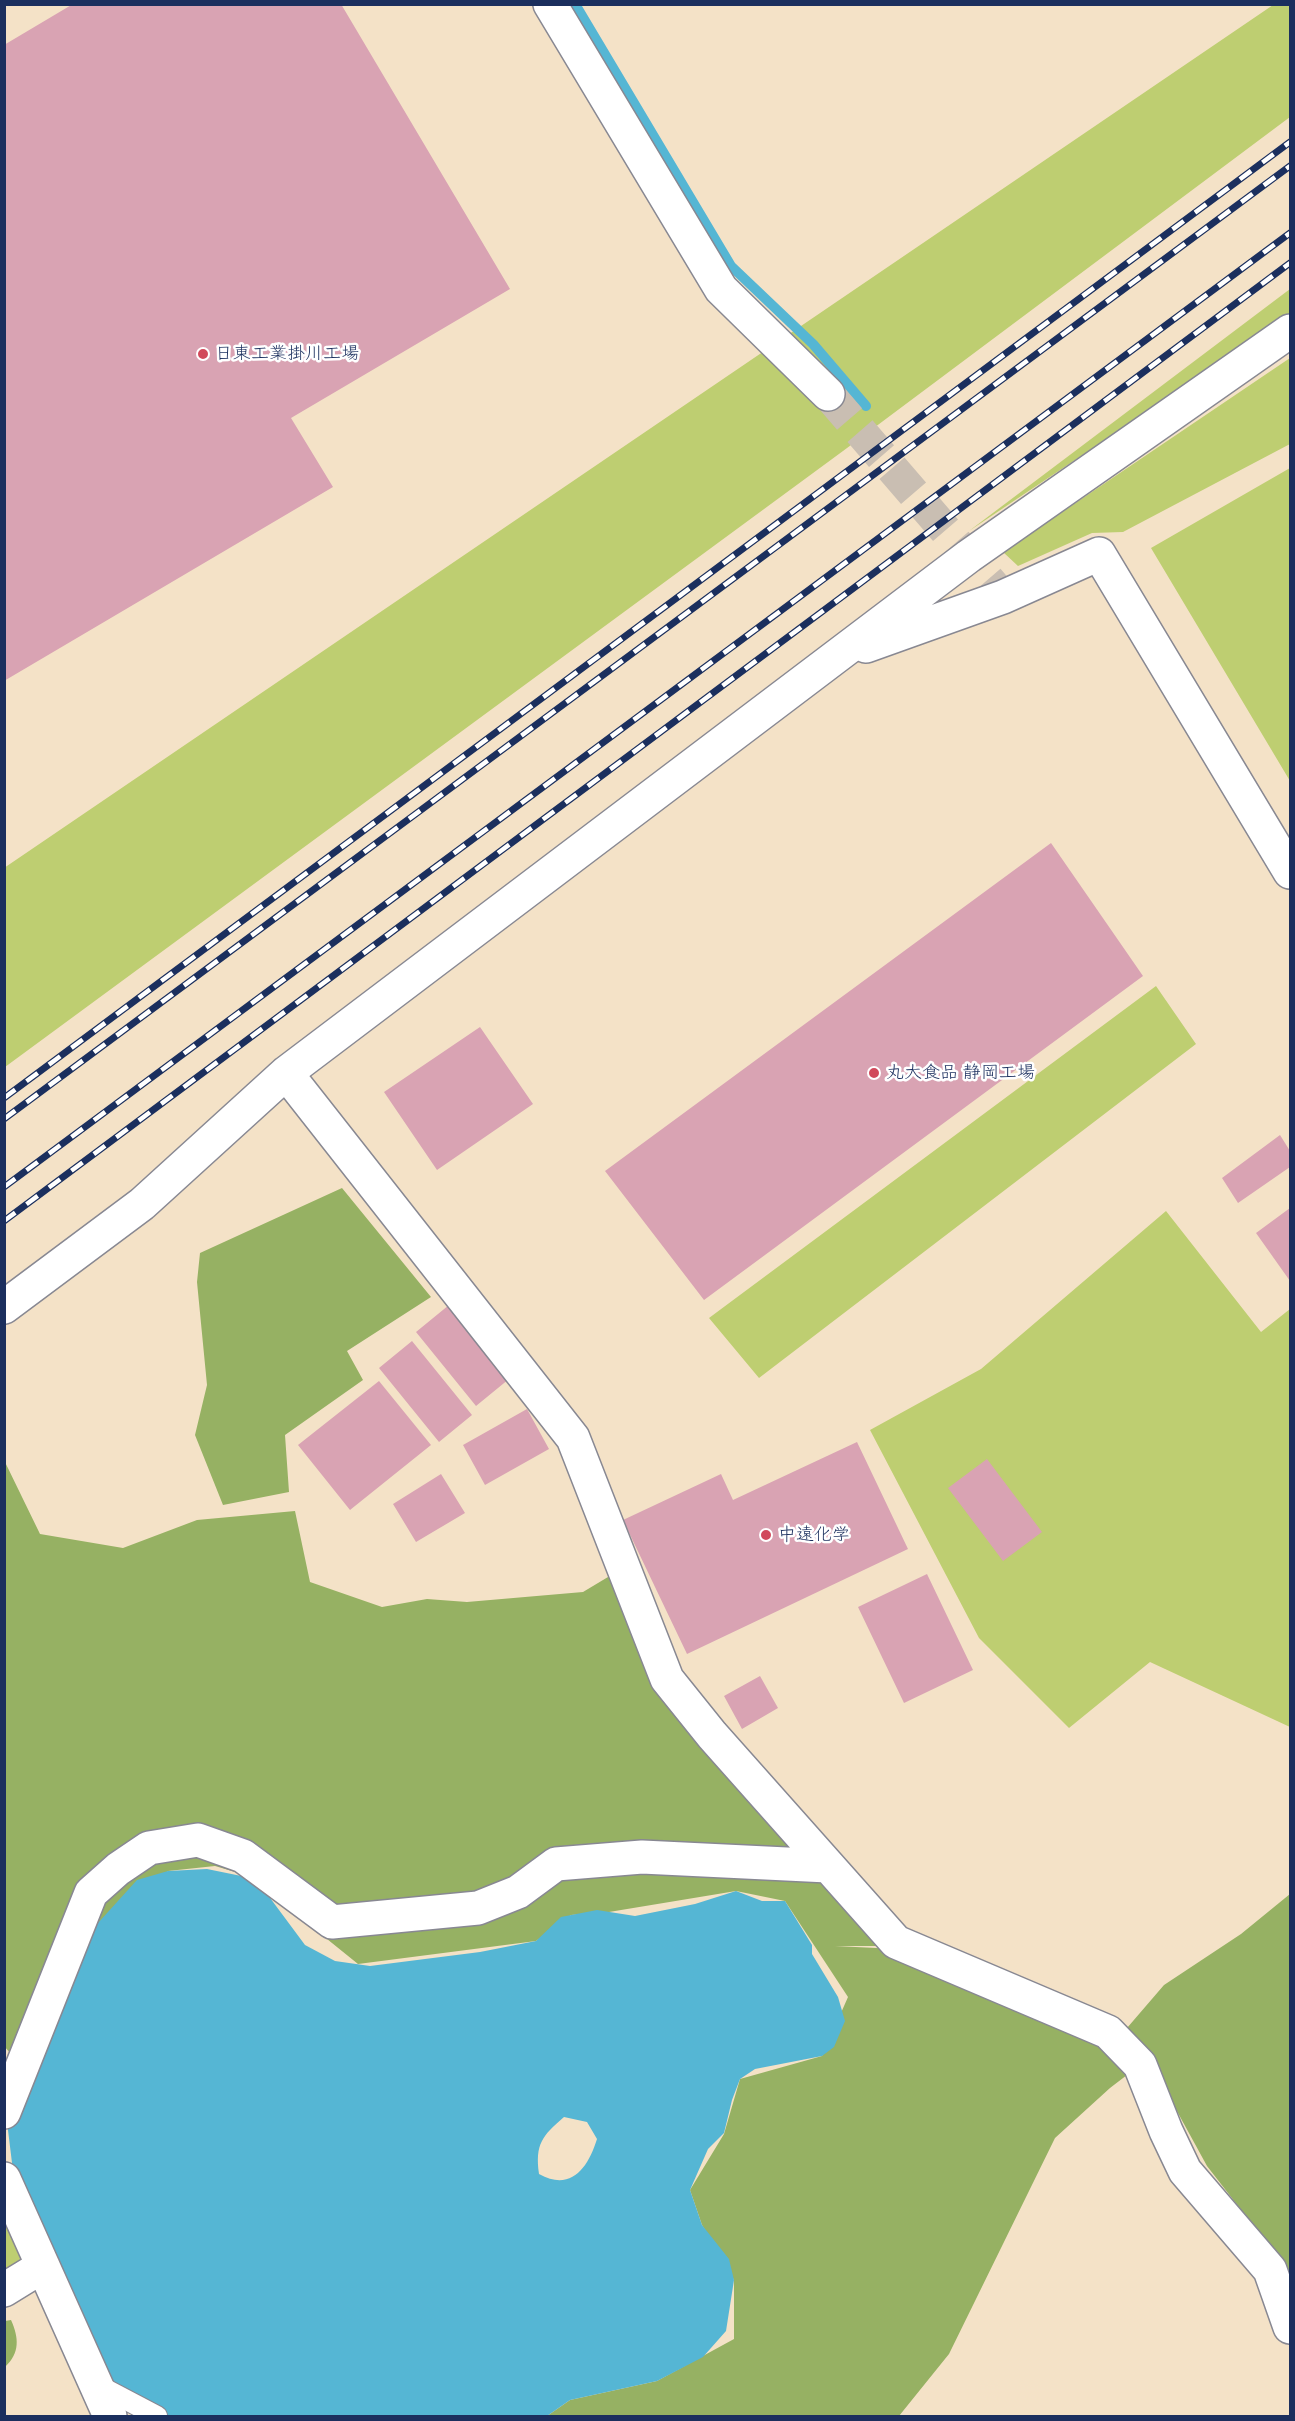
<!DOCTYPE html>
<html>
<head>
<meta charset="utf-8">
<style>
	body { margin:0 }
	#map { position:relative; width:1295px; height:2421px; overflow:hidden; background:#f4e2c7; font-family:"Balsamiq Sans",sans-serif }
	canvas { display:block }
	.frame { position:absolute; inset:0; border:6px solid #1b2f5e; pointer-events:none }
</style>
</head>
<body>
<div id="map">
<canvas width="1295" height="2421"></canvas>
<div class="frame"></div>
</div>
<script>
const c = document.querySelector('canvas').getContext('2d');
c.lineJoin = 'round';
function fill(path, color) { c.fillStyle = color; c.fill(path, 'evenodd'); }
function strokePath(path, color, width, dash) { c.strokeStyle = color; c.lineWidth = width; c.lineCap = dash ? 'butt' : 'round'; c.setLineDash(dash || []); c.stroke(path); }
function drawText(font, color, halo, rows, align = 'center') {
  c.font = font + ' "Balsamiq Sans","Klee One",sans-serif'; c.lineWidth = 5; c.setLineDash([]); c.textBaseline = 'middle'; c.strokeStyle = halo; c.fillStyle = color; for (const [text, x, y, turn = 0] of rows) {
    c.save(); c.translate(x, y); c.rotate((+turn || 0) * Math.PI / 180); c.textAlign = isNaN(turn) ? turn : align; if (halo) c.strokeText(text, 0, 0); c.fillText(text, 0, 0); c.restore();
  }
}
fill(new Path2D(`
	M1273 5H1290V117L843 451 5 1067 4 868Z
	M1290 289V316L969 531Z
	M1290 358V444L1123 532 1092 533 1018 566 1003 552Z
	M1290 468V781L1151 548Z
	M1156 986 1196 1044 759 1378 709 1318Z
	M1166 1211 1261 1332 1290 1309V1727L1150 1662 1069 1728 979 1638 870 1430 981 1369Z
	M4 2194 37 2251 4 2273Z`), '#bece71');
fill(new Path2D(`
	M342 1188 431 1297 347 1351 363 1380 285 1435 289 1492 223 1505 195 1435 207 1385 197 1282 200 1253Z
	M4 1460 40 1534 123 1548 197 1520 295 1511 310 1582 382 1607 427 1599 467 1602 583 1592 613 1574 664 1683 888 1946H835L917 1950 1140 2065 1110 2088 1055 2138 949 2354 899 2416H547L570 2400 657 2381 734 2339V2280L702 2225 690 2190 724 2134 740 2079 822 2056 848 1997 785 1901 736 1891 609 1912 571 1915 536 1941 358 1964 249 1876 215 1866 168 1871 11 2054 4 2046Z
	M1290 1894V2273L1207 2166 1155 2071 1127 2028 1164 1985 1241 1934Z
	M11 2320C19 2338 20 2353 5 2367V2321Z`), '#96b163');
fill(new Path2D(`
	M207 1869 256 1879 305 1945 335 1961 370 1966 480 1952 536 1941 561 1917 597 1910 635 1916 695 1904 736 1891 762 1901H785L812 1945V1954L838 1997 845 2021 834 2047 822 2056 755 2069 740 2079 732 2100 724 2133 708 2149 690 2190 702 2225 729 2259 734 2280 726 2331 703 2357 657 2381 570 2400 547 2416H156L101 2387 13 2171 7 2122 98 1923 137 1880 168 1871ZM564 2117 587 2122 597 2139C588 2168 571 2192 539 2174 535 2144 542 2136 564 2117Z`), '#55b6d4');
strokePath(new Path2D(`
	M575 4 731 266 813 344 866 406`), '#55b6d4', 10);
fill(new Path2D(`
	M73 4H341L510 289 291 418 333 487 4 681V45Z
	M1051 843 1143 976 704 1300 605 1171Z
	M480 1027 533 1104 437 1170 384 1092Z
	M1280 1135 1290 1151V1167L1238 1203 1222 1178Z
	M1290 1208V1281L1256 1233Z
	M449 1305 509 1379 476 1406 416 1332Z
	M412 1341 472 1415 439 1442 379 1368Z
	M379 1381 431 1445 350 1510 298 1445Z
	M527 1409 549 1449 485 1485 463 1445Z
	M857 1442 908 1549 687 1654 623 1520 721 1474 733 1500Z
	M987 1459 1042 1532 1003 1561 948 1488Z
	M441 1474 465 1513 416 1542 393 1504Z
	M927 1574 973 1670 904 1703 858 1607Z
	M760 1676 778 1708 742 1729 724 1696Z`), '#d9a3b3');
strokePath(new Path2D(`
	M828 394 1003 597`), '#c9beb2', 33, [33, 16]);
const lane = new Path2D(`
	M98 2385 157 2416`);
const street = new Path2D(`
	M550 4 721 289 828 394
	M866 646 1003 597 1099 554 1290 872
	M286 1073 573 1438 667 1679 712 1735 896 1942 1108 2032 1140 2065 1166 2131 1185 2171 1270 2270 1290 2327
	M4 1307 142 1204 286 1073 969 556 1290 331
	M4 2112 91 1893 118 1869 149 1848 198 1840 243 1856 332 1922 478 1908 518 1892 556 1864 642 1857 828 1866
	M4 2179 110 2416
	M4 2290 43 2266`);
strokePath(lane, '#888892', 22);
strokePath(street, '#888892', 36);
strokePath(lane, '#fff', 20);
strokePath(street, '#fff', 33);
const rail = new Path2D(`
	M4 1098 1290 142
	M4 1119 1290 166
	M4 1187 1290 233
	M4 1221 1290 263`);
strokePath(rail, '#1b2f5e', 7);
strokePath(rail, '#fff', 4.5, [14]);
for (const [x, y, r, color] of [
	[203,354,6,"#d1495b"],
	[874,1073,6,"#d1495b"],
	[766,1535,6,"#d1495b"]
]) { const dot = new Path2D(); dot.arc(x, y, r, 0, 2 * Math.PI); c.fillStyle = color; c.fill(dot); strokePath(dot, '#fff', 2); }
drawText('18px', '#1b2f5e', '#fff', [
	["日東工業掛川工場",215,354],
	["丸大食品 静岡工場",886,1073],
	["中遠化学",778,1535]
], 'left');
</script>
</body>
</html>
